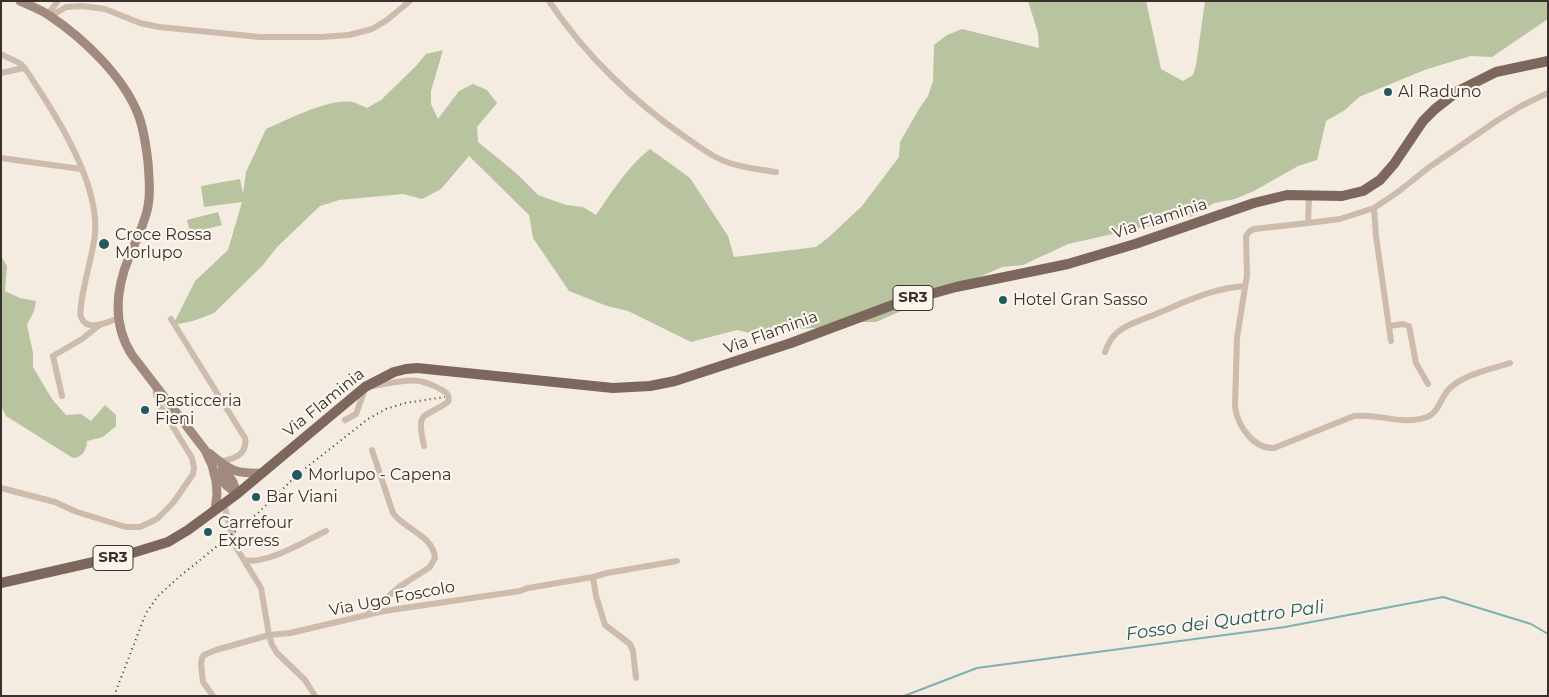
<!DOCTYPE html>
<html>
<head>
<meta charset="utf-8">
<style>
	body { margin:0 }
	#map { position:relative; width:1549px; height:697px; overflow:hidden; background:#f4ebe1; font-family:Montserrat,sans-serif }
	canvas { display:block }
	.frame { position:absolute; inset:0; border:2px solid #3b302b; pointer-events:none }
</style>
</head>
<body>
<div id="map">
<canvas width="1549" height="697"></canvas>
<div class="frame"></div>
</div>
<script>
const c = document.querySelector('canvas').getContext('2d');
c.lineJoin = 'round';
function fill(path, color) { c.fillStyle = color; c.fill(path, 'evenodd'); }
function strokePath(path, color, width, dash) { c.strokeStyle = color; c.lineWidth = width; c.lineCap = dash ? 'butt' : 'round'; c.setLineDash(dash || []); c.stroke(path); }
function drawText(font, color, halo, rows, align = 'center') {
  c.font = font + ' Montserrat,sans-serif'; c.lineWidth = 4.5; c.setLineDash([]); c.textBaseline = 'middle'; c.strokeStyle = halo; c.fillStyle = color; for (const [text, x, y, turn = 0] of rows) {
    c.save(); c.translate(x, y); c.rotate((+turn || 0) * Math.PI / 180); c.textAlign = isNaN(turn) ? turn : align; if (halo) c.strokeText(text, 0, 0); c.fillText(text, 0, 0); c.restore();
  }
}
fill(new Path2D(`
	M1028 1H1146L1161 69 1183 81 1193 75 1196 65 1205 1H1548V19L1492 57 1471 56 1427 69 1359 97 1345 110 1326 121 1317 160 1298 166 1254 191 1235 199 1214 203 1193 216 1068 244 1023 265 1002 267 876 322H853L832 327 779 330 758 335 737 330 691 342 628 311 607 306 569 291 533 238 529 215 469 156 441 189 422 199 403 194 339 200 320 206 277 247 263 265 214 313 193 321 173 325 195 281 228 250 242 202 204 207 201 186 240 179 243 194 246 172 266 129C287 120 329 98 352 102 357 103 362 106 367 108L381 100 416 66 426 54 443 50 431 91V104L438 119 459 91 473 84 487 90 497 103 477 127 478 142 516 173 538 195 566 205 583 207 596 215C612 192 627 167 650 149L690 178 728 236 734 257 816 247 829 237 862 206 899 157 900 142 919 109 928 96 933 81 934 45 947 35 962 29 1039 48 1038 33Z
	M218 212 222 225 190 233 187 220Z
	M1 256 7 266 5 291 20 298 36 301 34 311 27 325 33 353V367L52 399 66 415 81 414 91 421 105 405 116 415V426L103 437 87 441C86 451 83 457 73 458L6 416 1 406Z`), '#b8c4a0');
strokePath(new Path2D(`
	M904 696 977 668 1285 627 1443 597 1531 624 1548 634`), '#7fb0b2', 2);
strokePath(new Path2D(`
	M549 1C585 55 635 103 688 139 700 147 711 156 724 161 740 168 759 169 776 172
	M48 14 58 1
	M51 16 66 7 82 6 105 9 140 23 159 27 260 37H322L349 35 372 29 387 20 410 1
	M1 54C7 58 16 60 22 65 28 71 34 83 39 90 64 128 99 188 95 234 94 251 77 306 81 317 87 333 108 322 118 318
	M1 73 24 68
	M1 158 81 169
	M1309 195 1308 223 1254 229 1250 231 1246 236 1247 275 1237 338 1235 406C1237 425 1253 449 1274 448L1354 416C1378 413 1403 426 1427 417 1439 413 1441 396 1450 388 1465 374 1491 369 1510 363
	M1374 208 1398 192 1428 168 1498 120 1521 106 1548 93
	M1308 223 1340 219 1374 208 1376 236 1391 341
	M171 319 245 438C248 455 233 459 220 462
	M1389 326 1403 324 1409 326 1416 363 1428 384
	M1105 352C1107 347 1109 342 1112 338 1122 325 1142 320 1156 314 1185 302 1213 288 1245 286
	M373 386C401 382 415 374 442 390 448 393 450 396 448 402 423 419 416 410 424 446
	M62 396 53 356 82 339 101 324
	M345 420 356 414 365 389
	M1 488 55 502 77 512 126 527H140L157 519 173 503 193 474 194 468 192 458 159 404 156 395 155 385
	M224 504 234 544 261 588 269 635 272 645 277 653 305 680 315 696
	M244 560C267 565 305 541 326 531
	M593 577 596 596 605 625 630 644 633 651 636 678
	M367 615 399 587 430 567 435 558C433 535 405 530 393 513L372 450
	M213 696 203 682 201 664 202 658 204 655 216 650 269 635 290 633 384 611 520 591 528 588 593 577 607 573 677 561`), '#cdbbac', 6);
strokePath(new Path2D(`
	M20 1C30 6 41 9 50 16 83 38 123 76 138 114 144 129 146 145 148 162 149 178 151 195 147 211 143 227 136 241 129 257 116 289 112 324 132 355L205 450 212 465 216 481 217 494 215 510
	M209 453C230 471 236 474 263 473
	M222 466 233 482 237 494
	M215 472 226 485 237 494`), '#a18a7d', 9);
strokePath(new Path2D(`
	M1 583 129 554 168 542 188 530 237 494 365 387 394 372 406 369 417 368 613 388 650 386 675 381 791 343 898 303 956 287 1068 264 1135 244 1254 203 1287 195 1342 196 1363 191 1380 180 1394 164 1423 121 1435 109 1458 91 1496 72 1548 61`), '#7d675c', 10);
strokePath(new Path2D(`
	M114 696 146 613 158 596 179 577 258 513 297 475 368 419 386 409 405 403 445 397`), '#3b302b', 2, [1, 4]);
for (const [x, y, r, color] of [
	[1388,92,5,"#1f5a5e"],
	[104,244,6,"#1f5a5e"],
	[1003,300,5,"#1f5a5e"],
	[145,410,5,"#1f5a5e"],
	[297,475,6,"#1f5a5e"],
	[256,497,5,"#1f5a5e"],
	[208,532,5,"#1f5a5e"]
]) { const dot = new Path2D(); dot.arc(x, y, r, 0, 2 * Math.PI); c.fillStyle = color; c.fill(dot); strokePath(dot, '#fbf5ee', 2); }
for (const [x, y, w] of [
	[913,298,40],
	[113,558,40]
]) { const box = new Path2D(); box.roundRect(x - w / 2, y - 12.5, w, 25, 4); c.fillStyle = '#fbf5ee'; c.fill(box); strokePath(box, '#3b302b', 1); }
drawText('bold 15px', '#3b302b', null, [
	["SR3",913,298],
	["SR3",113,558]
]);
drawText('16px', '#3b302b', '#fbf5ee', [
	["Al Raduno",1398,92],
	["Croce Rossa",115,235],
	["Morlupo",115,253],
	["Hotel Gran Sasso",1013,300],
	["Pasticceria",155,401],
	["Fieni",155,419],
	["Morlupo - Capena",308,475],
	["Bar Viani",266,497],
	["Carrefour",218,523],
	["Express",218,541]
], 'left');
drawText('16px', '#3b302b', '#fbf5ee', [
	["Via Flaminia",1160,219,-18],
	["Via Flaminia",771,333,-20],
	["Via Flaminia",324,403,-39],
	["Via Ugo Foscolo",392,599,-11]
]);
drawText('italic 18px', '#1f5a5e', '#fbf5ee', [
	["Fosso dei Quattro Pali",1225,621,-8]
]);
</script>
</body>
</html>
